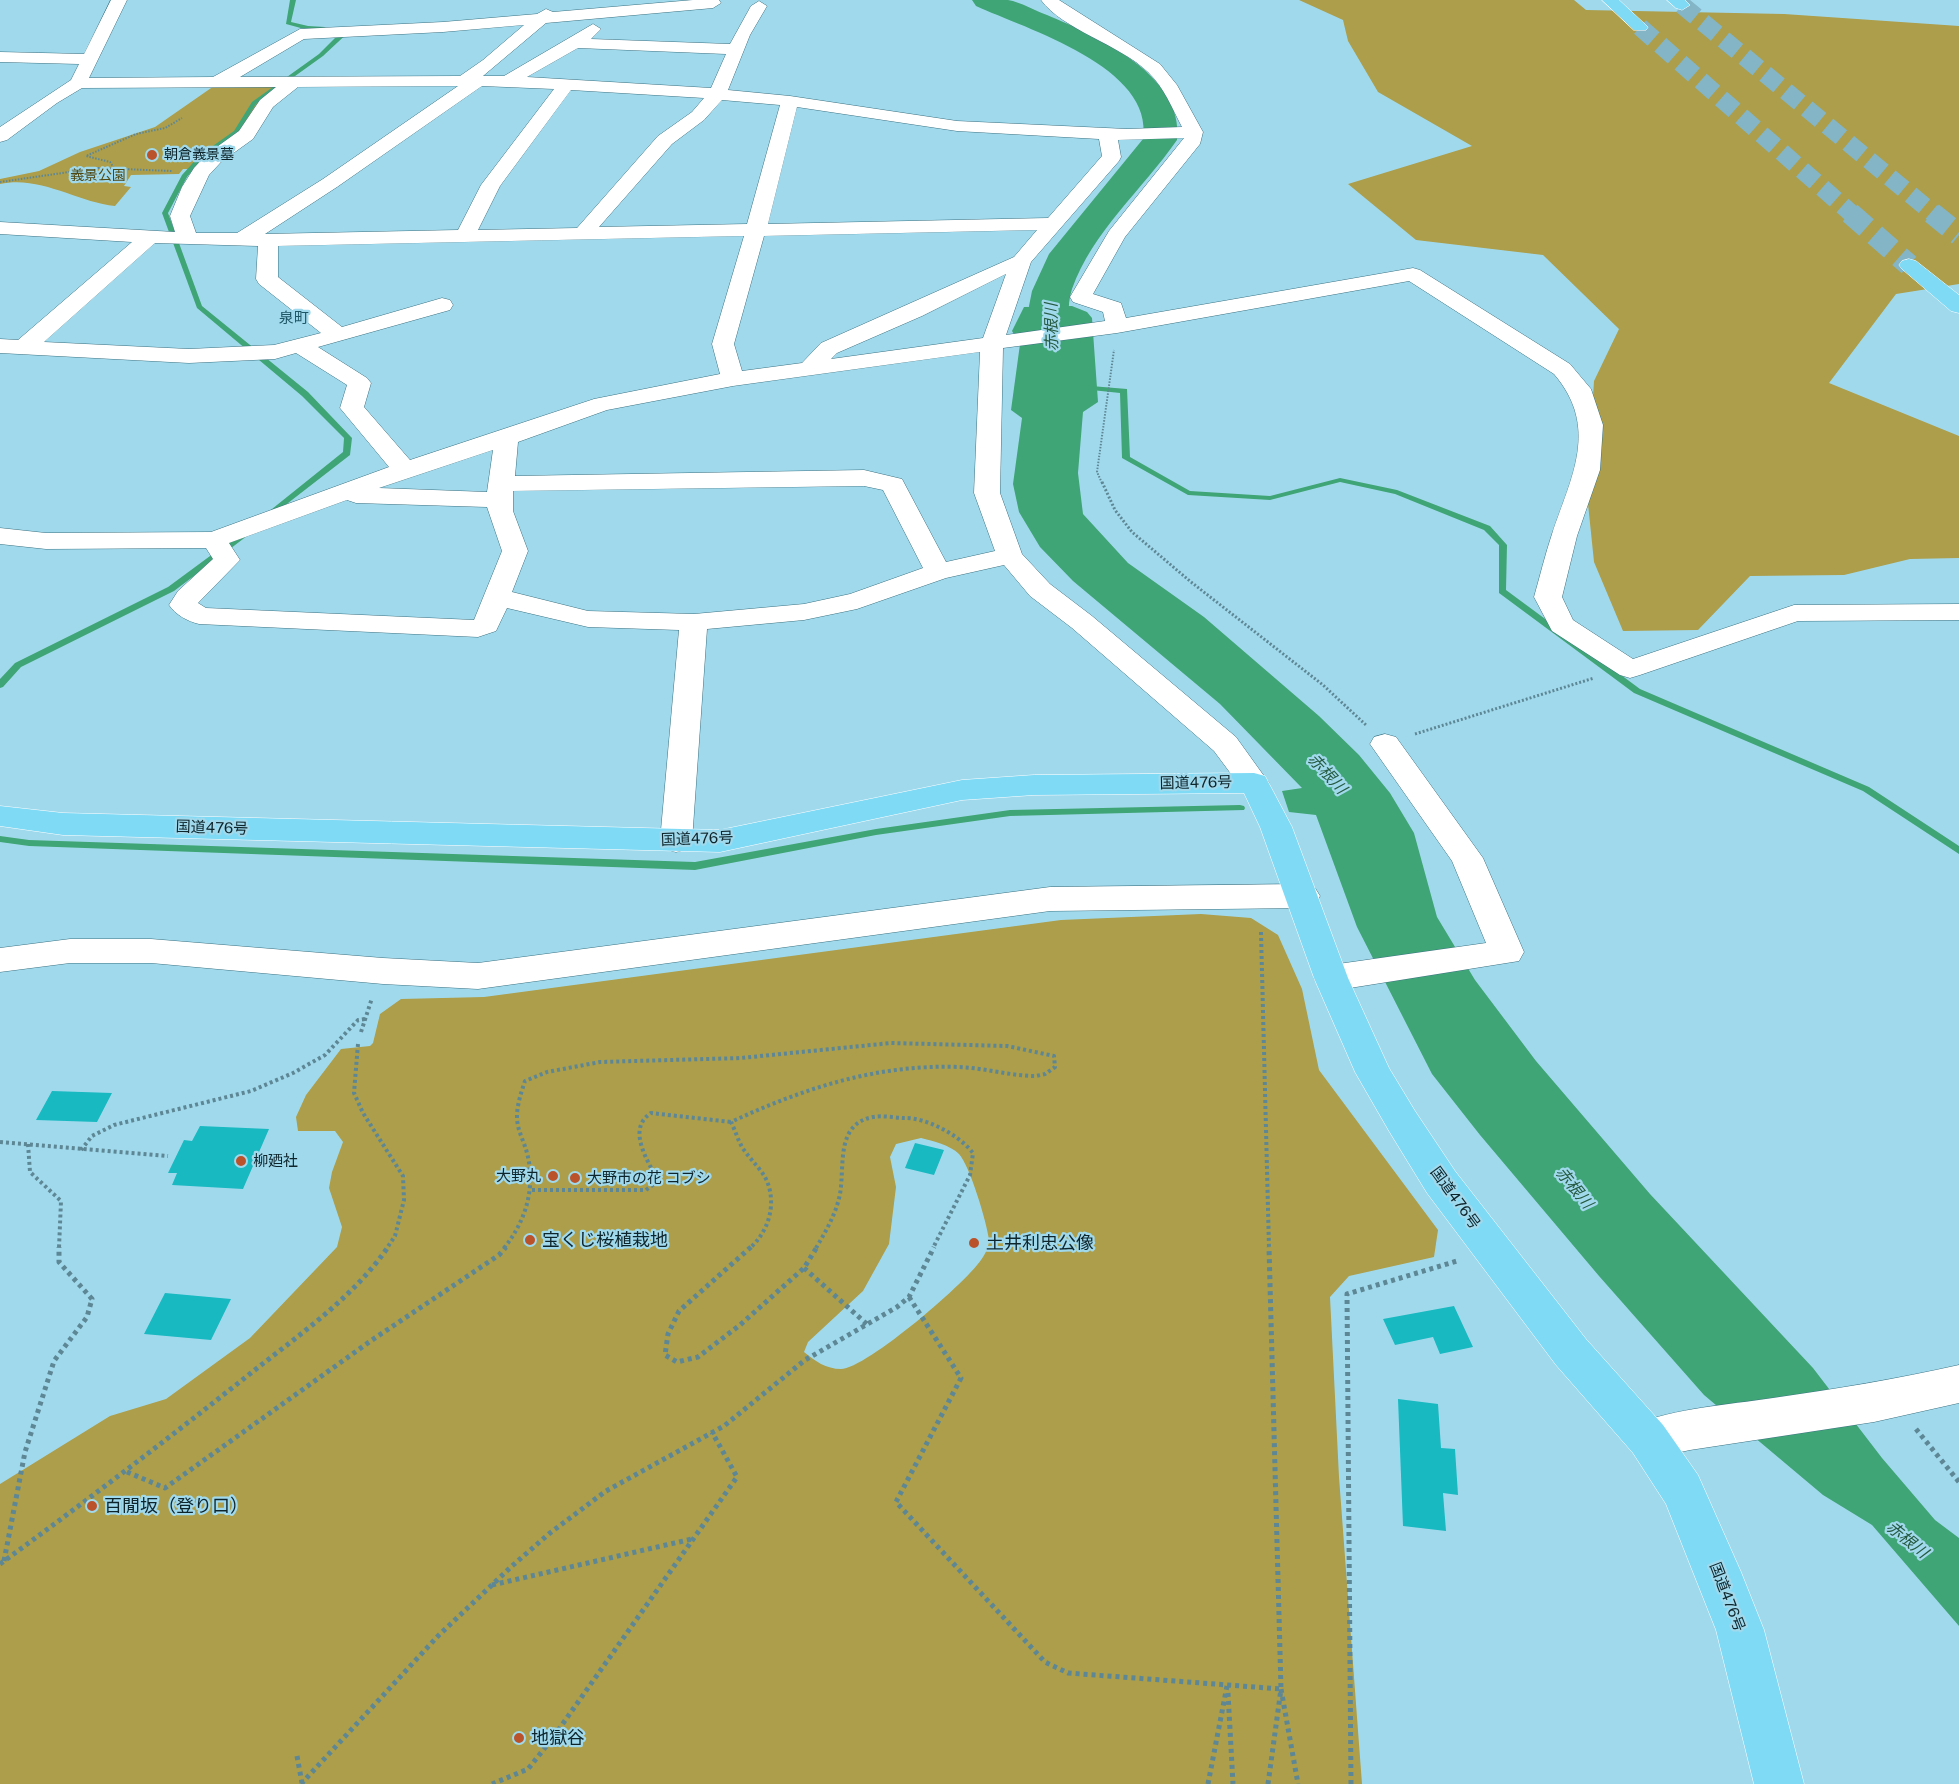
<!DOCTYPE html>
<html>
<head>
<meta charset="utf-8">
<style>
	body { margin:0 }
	canvas { display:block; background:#a1d9ec }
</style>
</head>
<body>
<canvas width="1959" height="1784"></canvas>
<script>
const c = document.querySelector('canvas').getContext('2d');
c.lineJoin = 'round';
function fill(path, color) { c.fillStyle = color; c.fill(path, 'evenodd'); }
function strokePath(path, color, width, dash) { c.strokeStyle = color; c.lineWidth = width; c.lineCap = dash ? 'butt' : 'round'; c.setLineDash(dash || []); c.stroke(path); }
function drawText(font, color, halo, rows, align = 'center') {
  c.font = font + ' "Public Sans","Noto Sans JP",sans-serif'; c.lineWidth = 4.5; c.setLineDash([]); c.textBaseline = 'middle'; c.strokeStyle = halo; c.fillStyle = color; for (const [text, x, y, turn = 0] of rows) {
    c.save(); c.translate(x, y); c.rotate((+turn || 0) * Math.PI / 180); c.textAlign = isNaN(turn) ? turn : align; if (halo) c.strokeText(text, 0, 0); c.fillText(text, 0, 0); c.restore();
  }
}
fill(new Path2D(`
	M1299 0H1574L1586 10 1784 14 1959 26V284L1896 294 1829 383 1959 436V558L1910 559 1844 575 1750 576 1698 630 1623 631 1594 562 1587 494 1594 381 1619 329 1543 255 1416 240 1348 184 1472 146 1378 92 1348 41 1343 20Z
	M214 86H282L245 126 197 169H183L179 174 131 175 124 186 131 187 115 206C77 202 40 175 0 184V179L39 171 80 152 155 127Z
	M1201 914 1251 918 1278 935 1302 989 1319 1070 1438 1230 1434 1257 1349 1276 1330 1297 1339 1477 1362 1784H0V1484L110 1416 166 1399 250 1338 337 1247 342 1227 329 1188 332 1172 343 1142 335 1131H298L296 1117 306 1095 341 1049 370 1046 373 1043 380 1014 401 999 484 997 1061 920ZM921 1138C933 1141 950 1145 959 1154 970 1166 987 1223 989 1240 989 1245 986 1253 983 1257 970 1280 866 1369 841 1369 826 1369 815 1361 804 1352L808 1342 863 1291 889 1244 896 1187 890 1157 896 1144Z`), '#ac9e4a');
fill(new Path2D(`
	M1072 306 1087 312 1092 318 1098 402 1083 412 1078 473 1083 514 1128 563 1204 617 1319 716 1359 755 1390 793 1414 833 1437 917 1475 980 1536 1061 1650 1194 1813 1368 1882 1458 1935 1520 1959 1538V1626L1872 1525 1823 1495 1704 1395 1599 1276 1480 1135 1432 1074 1357 927 1316 815 1289 812 1282 791 1302 788 1220 704 1073 581 1040 547 1019 512 1013 484 1022 418 1011 410 1020 344 1012 331 1024 307Z`), '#40a576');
fill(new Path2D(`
	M290 0H296L291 22 308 26 325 27 327 30H308L286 24Z
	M345 28 352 29 323 56 256 104 238 133 204 157 187 177 168 213 202 306 308 392 352 438 350 455 270 517 266 515 267 513 343 452 344 438 302 396 197 308 162 213 182 175 200 155 234 131 252 102 319 54Z
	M1079 385 1127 389 1130 457 1190 491 1270 496 1340 478 1397 490 1490 526 1507 545 1506 590 1640 689 1869 787 1959 846V854L1863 791 1634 693 1499 593V545L1484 530 1395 494 1340 482 1270 500 1188 495 1122 458 1120 393 1082 389H1079Z
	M248 528H254L255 530 174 591 21 667 3 687 0 688V679L15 663 168 587Z
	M1240 805 1244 806 1245 808 1244 810 1010 816 876 835 695 870 29 846 0 842V836L29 840 695 862 876 829 1010 810Z`), '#40a576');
fill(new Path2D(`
	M972 0C983 0 997 0 1008 0 1021 2 1035 11 1047 15 1095 35 1185 75 1177 140 1143 189 1092 232 1072 289 1060 326 1086 360 1061 396L1046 400 1031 396 1025 387 1032 362 1029 306 1032 291 1049 254 1143 139C1155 67 1026 29 976 6Z`), '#40a576');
fill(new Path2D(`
	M52 1091 112 1093 97 1122 36 1120Z
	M200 1126 269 1129 243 1189 172 1185 177 1173H168L184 1140 192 1141Z
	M915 1143 944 1150 934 1175 905 1168Z
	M165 1293 231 1299 211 1340 144 1334Z
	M1454 1306 1473 1347 1440 1354 1433 1337 1395 1345 1383 1319Z
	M1398 1399 1438 1404 1441 1448 1455 1449 1458 1495 1443 1493 1446 1531 1403 1526Z`), '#18b9c1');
strokePath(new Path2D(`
	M1682 5 1934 214
	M1640 27 1852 214`), '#84b5c6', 18, [18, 9]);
strokePath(new Path2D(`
	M1850 213 1909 265
	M1932 213 1959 235`), '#84b5c6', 22, [22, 11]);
const minor = new Path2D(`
	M111 0H127L89 78 213 77 300 29 443 22 537 14 546 9 553 12 693 0H719L721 3 713 8 546 23 483 76H504L593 24 601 29 591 39 730 44 751 6 759 1 767 6 750 35 728 90 790 96 957 121 1127 129 1182 127C1172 108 1164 87 1148 72 1119 44 1063 30 1041 0H1059L1160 64 1177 85 1203 132 1200 144 1125 237 1093 294 1121 303 1126 318 1413 268 1420 270 1570 364 1591 389 1603 425 1600 470 1577 536 1562 597 1573 620 1633 659 1794 605 1959 604V620L1798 621 1640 675 1630 678 1620 675 1552 631 1534 597C1540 576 1545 555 1552 534 1571 477 1600 428 1554 374L1409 281 1117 333 1003 348 1000 493 1022 554 1050 584 1092 616 1236 737 1269 783 1265 790 1254 793 1243 790 1214 751 1072 628 1030 596 1004 565 946 578 857 609 804 620 707 629 692 841 687 849 676 852 665 849 660 841 679 630 588 627 507 608 496 631 478 637 199 624C187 621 176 615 169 605L178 591 213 559 206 548 46 549 0 544V528L46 533 211 532 389 467 340 408 347 385 296 353 275 359 189 363 0 353V339L18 340 132 242 0 234V222L175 232 170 216 182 187 194 168 207 154 239 131 260 100 276 87 82 88 57 103 7 140 0 142V127L71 80 79 64 0 62V52L84 54ZM524 25 483 60 460 76 240 77 304 39 443 32ZM578 48 726 54 711 88 527 77ZM458 86 323 179 237 233H196L190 216 209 175 221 162 253 139 273 107 298 87ZM482 86 554 89 481 185 458 230 265 234 337 187ZM571 90 704 98 692 112 658 136 577 228 478 230 500 186ZM722 100 780 105 747 224 599 227 672 144 704 120ZM797 107 957 131 1099 139 1102 156 1048 218 768 224ZM1184 138 1109 231 1070 297 1073 302 1103 312 1105 321 1006 335 1031 262 1119 161 1121 157 1118 140ZM1037 230 1014 257 821 343 802 363 742 371 734 344 764 236ZM744 236 712 344 720 374 594 399 410 460 364 407 371 383 367 378 318 347 450 310 453 305 450 300 442 298 342 327 278 277V246ZM155 243 258 246 256 279 259 284 321 333 274 345 189 349 44 342ZM1006 274 983 338 831 359 837 353 922 316ZM980 352 974 493 995 551 946 562 902 479 864 470 515 476 518 442 607 410 733 386ZM493 450 487 492 379 488ZM864 486 883 490 923 568 850 594 804 604 694 614 588 611 512 592 528 551 513 511V491ZM347 500 356 503 487 507 502 551 474 620 206 608 198 603 240 560 229 543Z
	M1385 734 1396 737 1483 858 1524 952 1519 961 1331 991 1319 987 1314 978 1319 969 1331 965 1486 943 1452 861 1370 744 1374 737Z
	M1303 884 1315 888 1320 896 1315 904 1303 908 1050 911 478 989 383 984 151 963H70L0 972V948L70 939H151L383 958 478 963 1050 887Z
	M1959 1365V1403L1874 1422 1690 1450 1648 1459 1633 1453 1626 1439 1633 1425C1677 1408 1726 1405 1773 1398 1836 1389 1897 1379 1959 1365Z`);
const highway = new Path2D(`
	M1602 0H1619L1648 27 1646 30H1634Z
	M1667 0H1685L1690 5 1682 10 1676 8Z
	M1909 259 1916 261 1959 295V313L1951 311 1902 269 1899 265 1902 261Z
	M1254 773 1265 776 1292 827 1348 978 1389 1068 1415 1111 1455 1171 1586 1339 1663 1425 1698 1475 1741 1572 1764 1630 1804 1784H1754L1716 1630 1666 1504 1633 1453 1556 1365 1427 1193 1389 1131 1355 1072 1314 978 1260 827 1244 793 1034 795 962 800 720 852 63 835 0 826V806L63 813 720 830 962 780 1034 775Z`);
strokePath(minor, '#3b7282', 1);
strokePath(highway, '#fff', 1);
strokePath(new Path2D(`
	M114 168 110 162 86 156 136 134 165 128 182 118
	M0 182 97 168 172 171
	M1102 483 1097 472 1114 350`), '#5e8795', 2, [1.5, 1.5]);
strokePath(new Path2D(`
	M1102 482 1115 510 1132 532 1191 582 1323 685 1366 725
	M1415 734 1594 678`), '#5e8795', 3, [2, 2]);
strokePath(new Path2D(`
	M1261 932 1269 1248
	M361 1032 372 998
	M358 1044 354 1093 363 1113 403 1176 404 1200 395 1236 387 1248
	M0 1142 168 1156
	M28 1144 30 1172 61 1201 59 1248
	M81 1150 92 1136 114 1125 251 1091 293 1073 325 1055 358 1020 365 1019
	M532 1190H646L658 1181C648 1161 626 1129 651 1113L731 1122
	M504 1248C526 1221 536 1187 527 1153 524 1141 517 1130 517 1117 517 1105 521 1093 525 1081L547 1072 600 1062 741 1058 891 1043 1007 1046 1054 1056 1055 1067 1045 1074 1036 1076C1010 1076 985 1068 959 1067 878 1064 804 1088 731 1122 735 1130 738 1140 742 1147 749 1158 759 1167 765 1177 778 1202 769 1231 750 1248
	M816 1248C826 1231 836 1214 840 1194 845 1166 835 1124 873 1117 883 1115 895 1118 905 1118 928 1118 960 1136 973 1153L970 1175 933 1248`), '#5e8795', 4, [3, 3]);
strokePath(new Path2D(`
	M751 1247 679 1311 668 1334 665 1355 677 1362 698 1357 740 1325 804 1268 817 1247
	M804 1268 869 1326
	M909 1297 961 1378 896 1502 1045 1662 1068 1673 1281 1689 1269 1247
	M1916 1429 1959 1482
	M127 1472 165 1488 372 1340 499 1255 506 1247
	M4 1561 25 1452 54 1361 87 1317 92 1299 59 1262V1247
	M0 1564C85 1502 168 1439 251 1373 299 1335 353 1298 388 1247
	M492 1585 692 1539
	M1228 1693 1233 1784
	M297 1756 302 1783
	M301 1784 438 1636 512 1566 550 1533 606 1491 724 1426 805 1360 897 1307 909 1297 934 1247
	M492 1784 528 1769 552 1739 737 1477 712 1432
	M1208 1784 1227 1686
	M1268 1784 1281 1689 1298 1784
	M1351 1784 1347 1294 1457 1261`), '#5e8795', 5, [4, 4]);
fill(minor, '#fff');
fill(highway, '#7fdaf6');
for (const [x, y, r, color] of [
	[152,155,6,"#ba532c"],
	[241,1161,6,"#ba532c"],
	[553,1176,6,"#ba532c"],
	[575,1178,6,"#ba532c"],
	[530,1240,6,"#ba532c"],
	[974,1243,6,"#ba532c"],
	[92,1506,6,"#ba532c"],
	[519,1738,6,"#ba532c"]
]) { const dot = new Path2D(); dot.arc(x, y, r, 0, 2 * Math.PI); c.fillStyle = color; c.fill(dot); strokePath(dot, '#a1d9ec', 2); }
drawText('14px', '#0e252c', '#a1d9ec', [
	["朝倉義景墓",164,155]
], 'left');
drawText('14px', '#504813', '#a1d9ec', [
	["義景公園",98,176]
]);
drawText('15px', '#1e5666', '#a1d9ec', [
	["泉町",294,318]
]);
drawText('15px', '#0e252c', '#a1d9ec', [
	["国道476号",1196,783,-1],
	["国道476号",212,828,2],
	["国道476号",697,839,-2],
	["国道476号",1455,1198,54],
	["国道476号",1727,1597,69]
]);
drawText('15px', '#0e252c', '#a1d9ec', [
	["柳廼社",253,1161],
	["大野丸",541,1176,"right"],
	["大野市の花 コブシ",587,1178]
], 'left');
drawText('italic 16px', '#265a41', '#a1d9ec', [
	["赤根川",1052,327,-91],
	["赤根川",1327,774,47],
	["赤根川",1574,1188,51],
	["赤根川",1907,1540,39]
]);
drawText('18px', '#0e252c', '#a1d9ec', [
	["宝くじ桜植栽地",542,1240],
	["土井利忠公像",986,1243],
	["百閒坂（登り口）",104,1506],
	["地獄谷",531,1738]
], 'left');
</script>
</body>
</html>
